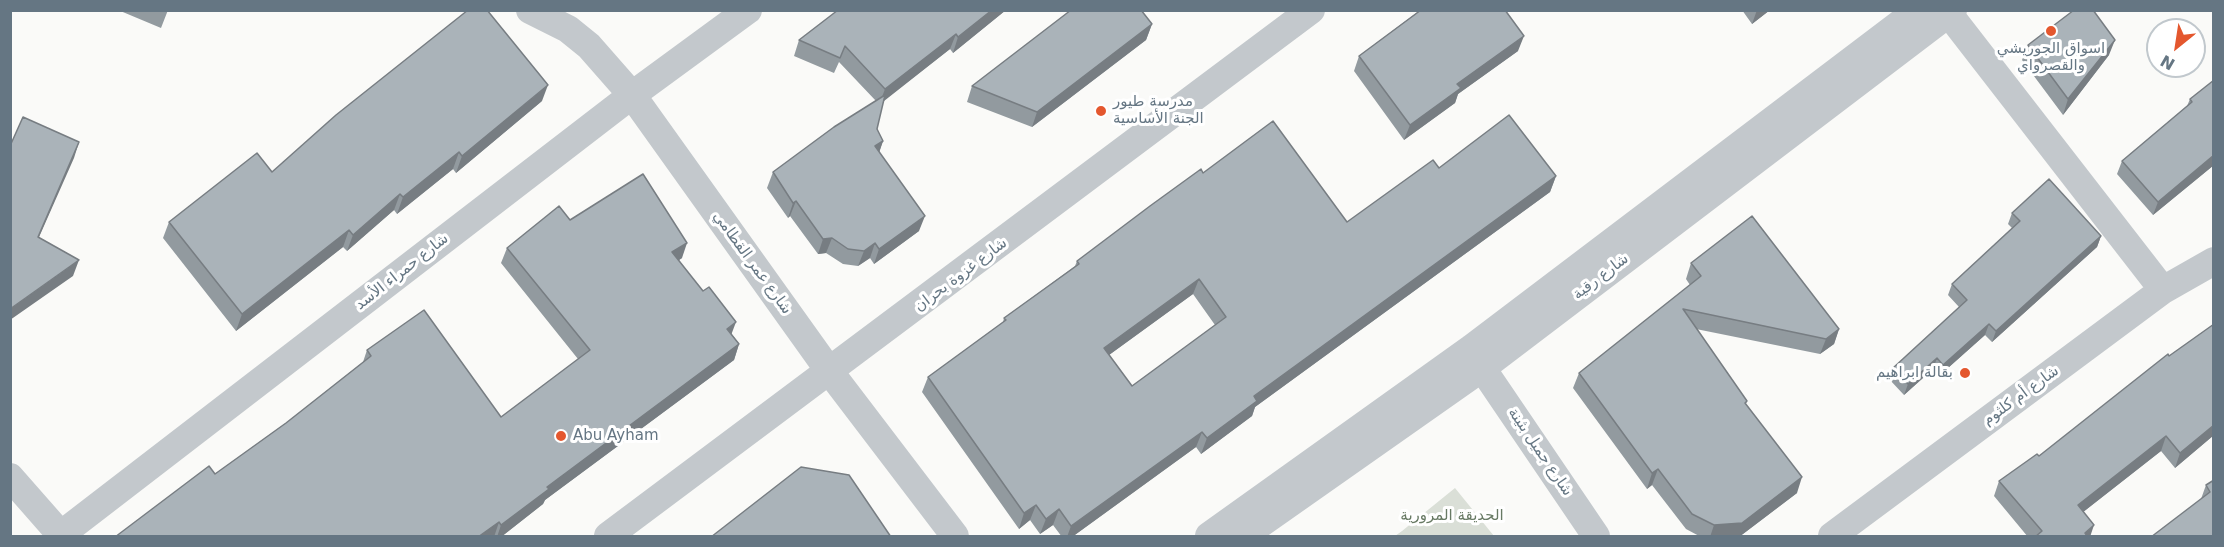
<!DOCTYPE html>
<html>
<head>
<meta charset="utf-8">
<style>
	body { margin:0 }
	#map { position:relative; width:2224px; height:547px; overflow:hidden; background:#fafaf8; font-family:"DejaVu Sans",sans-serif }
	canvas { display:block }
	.frame { position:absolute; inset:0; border:12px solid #657683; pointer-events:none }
	.north { position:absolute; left:2146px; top:18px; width:60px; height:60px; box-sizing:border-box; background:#fff; border:2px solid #c1c8cd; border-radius:50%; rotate:210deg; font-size:16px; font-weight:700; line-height:24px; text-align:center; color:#657683 }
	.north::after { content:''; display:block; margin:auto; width:21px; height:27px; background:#e4572e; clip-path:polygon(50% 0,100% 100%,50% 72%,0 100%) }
</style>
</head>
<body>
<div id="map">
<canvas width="2224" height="547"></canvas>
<div class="frame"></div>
<div class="north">N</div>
</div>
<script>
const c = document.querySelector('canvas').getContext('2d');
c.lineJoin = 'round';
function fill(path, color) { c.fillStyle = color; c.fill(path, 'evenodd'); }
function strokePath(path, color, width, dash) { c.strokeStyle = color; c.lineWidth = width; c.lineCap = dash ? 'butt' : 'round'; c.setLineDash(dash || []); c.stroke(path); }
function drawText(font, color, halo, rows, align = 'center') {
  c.font = font + ' "DejaVu Sans","Noto Naskh Arabic",sans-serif'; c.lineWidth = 6; c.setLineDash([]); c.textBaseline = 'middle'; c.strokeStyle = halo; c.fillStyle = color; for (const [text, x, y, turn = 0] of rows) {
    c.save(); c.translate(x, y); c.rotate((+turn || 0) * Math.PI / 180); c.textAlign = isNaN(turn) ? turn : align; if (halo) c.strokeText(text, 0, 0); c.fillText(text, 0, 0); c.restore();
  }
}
fill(new Path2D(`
	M1455 488 1494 536H1395L1402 531Z`), '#dadfd7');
strokePath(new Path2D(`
	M530 10 568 29 589 46 632 95 830 372 955 536
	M1949 14 2163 290
	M1482 368 1596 536
	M10 477 61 535
	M59 536 632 95 748 10
	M608 536 1311 10
	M1209 536 1472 348 1918 10
	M1243 536 1482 368 1953 10
	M1832 536 2163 290 2214 261`), '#c3c8cc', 28);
fill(new Path2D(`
	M118 10H168L161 28Z
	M1006 10 953 53 950 49 883 101 877 129 883 141 879 152 919 231 874 264 870 258 858 266 843 264 826 253 818 254 790 216 788 218 767 188 773 172 876 101 839 62 834 73 794 56 799 40Z
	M1420 10H1505L1518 51 1458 94 1455 103 1404 140 1354 71 1359 56Z
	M1742 10H1770L1752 24Z
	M1152 24 1146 40 1032 127 967 102 972 86Z
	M2028 45 2109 55 2063 115 2022 60Z
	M2214 80V165L2153 215 2117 174 2122 161 2187 106 2190 99Z
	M542 101 456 173 453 169 397 214 394 210 347 251 343 247 236 331 163 238 169 222 272 172Z
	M1439 168 1556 176 1550 192 1255 407 1252 416 1201 454 1196 447 1072 537H1062L1053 525 1040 534 1030 520 1019 529 922 392 928 377 1003 322 1004 318 1075 266 1077 261 1203 173 1347 222ZM1193 294 1215 325 1132 386 1109 355Z
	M2012 213 2101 236 2097 247 1992 342 1985 335 1939 376 1933 369 1904 395 1889 379 1893 368 1959 307 1948 295 1952 284 2012 228 2008 224Z
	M570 220 682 258 679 260 739 344 734 360 545 500 543 504 501 537H115L215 474 286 423 363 362 367 350 501 417 578 359 501 263 507 248Z
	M1691 263 1839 329 1834 344 1820 354 1696 329 1747 401 1746 404 1797 493 1739 537H1701L1686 529 1652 485 1647 489 1573 388 1579 373 1690 285 1686 279Z
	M2214 324V435L2175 468 2161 451 2083 512 2090 537H2028L1994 496 1999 481 2039 456 2169 356Z
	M2214 480V537L2201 499 2206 485Z`), '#929a9f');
fill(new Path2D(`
	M992 10H1006L953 53 958 37Z
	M1757 10H1770L1752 24Z
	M1152 24 1146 40 1032 127 1037 112Z
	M956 34 950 49 879 105 885 89Z
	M1524 36 1518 51 1458 94 1455 103 1404 140 1410 125 1457 84Z
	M2115 40 2109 55 2063 115 2068 99Z
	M548 85 542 101 456 173 462 156Z
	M883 141 878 156 875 146Z
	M79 142 74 158 32 253 38 237Z
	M459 152 453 169 397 214 403 197Z
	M2214 155V165L2153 215 2158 202Z
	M1556 176 1550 192 1255 407 1252 416 1201 454 1207 438 1254 396Z
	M400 194 394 210 347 251 353 235Z
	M796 201 790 216 788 218 793 203Z
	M925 216 919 231 874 264 879 249Z
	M349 230 343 247 236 331 242 314Z
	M2101 236 2097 247 1992 342 1996 331Z
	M832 238 826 253 818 254 823 239Z
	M687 243 682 258 667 268 672 252Z
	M875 243 870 258 858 266 864 251Z
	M79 260 73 276 10 320V309Z
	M1199 279 1193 294 1098 363 1104 348Z
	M736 322 730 338 727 329Z
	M1989 324 1985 335 1939 376 1943 365Z
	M1839 329 1834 344 1820 354 1826 339Z
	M739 344 734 360 545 500 543 504 501 537H497L501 525 547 487Z
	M1937 358 1933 369 1904 395 1908 384Z
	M2214 425V435L2175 468 2180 453Z
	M1202 432 1196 447 1072 537H1067L1071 526Z
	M2166 436 2161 451 2073 520 2078 505Z
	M1658 469 1652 485 1647 489 1652 473Z
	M1802 477 1797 493 1739 537H1710L1714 525Z
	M1036 505 1030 520 1019 529 1024 513Z
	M1059 509 1053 525 1040 534 1046 519Z
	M499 522 494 537H478Z
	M2094 525 2090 537H2084L2085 533Z`), '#777d82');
const building = new Path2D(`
	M468 10H487L548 85 462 156 459 152 403 197 400 194 353 235 349 230 242 314 169 222 257 153 272 172 336 115Z
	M838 10H992L958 37 956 34 885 89 845 46 840 58 799 40Z
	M1071 10H1141L1152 24 1037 112 972 86Z
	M1421 10H1505L1524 36 1457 84 1461 88 1410 125 1359 56Z
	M2074 10H2093L2115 40 2068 99 2028 45Z
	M2214 80V155L2158 202 2122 161 2192 102 2190 99Z
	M885 95 877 129 883 141 875 146 925 216 879 249 875 243 864 251 848 249 832 238 823 239 796 201 793 203 773 172 834 127Z
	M1509 115 1556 176 1254 396 1257 401 1207 438 1202 432 1071 526 1059 509 1046 519 1036 505 1024 513 928 377 1006 320 1004 318 1079 264 1077 261 1150 206 1201 169 1203 173 1273 121 1347 222 1433 160 1439 168ZM1199 279 1226 317 1132 386 1104 348Z
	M23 117 79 142 38 237 79 260 10 309V146Z
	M643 174 687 243 672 252 703 291 709 287 736 322 727 329 739 344 547 487 549 489 501 525 499 522 478 537H115L209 466 215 474 286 423 371 356 367 350 424 310 501 417 590 350 507 248 559 206 570 220Z
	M2049 179 2101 236 1996 331 1989 324 1943 365 1937 358 1908 384 1893 368 1967 300 1952 284 2020 221 2012 213Z
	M1752 216 1839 329 1826 339 1683 309 1747 401 1745 403 1802 477 1742 523 1714 525 1692 514 1658 469 1652 473 1579 373 1701 276 1691 263Z
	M2214 324V425L2180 453 2166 436 2078 505 2094 525 2085 533 2087 536V537H2035L2042 531 1999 481 2037 454 2039 456 2168 354 2169 356Z
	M801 467 849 475 891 537H711Z
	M2214 480V537H2151L2210 492 2206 485Z`);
fill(building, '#aab3b9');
strokePath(building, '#777d82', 1.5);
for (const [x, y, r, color] of [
	[2051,31,6,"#e4572e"],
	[1101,111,6,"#e4572e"],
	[1965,373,6,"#e4572e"],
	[561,436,6,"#e4572e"]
]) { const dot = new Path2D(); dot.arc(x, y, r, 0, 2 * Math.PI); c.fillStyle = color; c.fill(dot); strokePath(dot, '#fff', 2); }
drawText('15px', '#657683', '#fff', [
	["اسواق الجوريشي",2051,49,"center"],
	["والقصرواي",2051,66,"center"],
	["مدرسة طيور",1113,102],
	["الجنة الأساسية",1113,119],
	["بقالة ابراهيم",1953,373,"right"],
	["Abu Ayham",573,436]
], 'left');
drawText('15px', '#657683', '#fff', [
	["شارع عمر القطامي",752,263,54],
	["شارع حمراء الأسد",402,272,-38],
	["شارع غزوة بحران",961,275,-37],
	["شارع رقية",1601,277,-37],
	["شارع أم كلثوم",2021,396,-36],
	["شارع جميل بثينة",1540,452,56]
]);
drawText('15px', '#687a64', '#fff', [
	["الحديقة المرورية",1452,516]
]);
</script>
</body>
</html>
